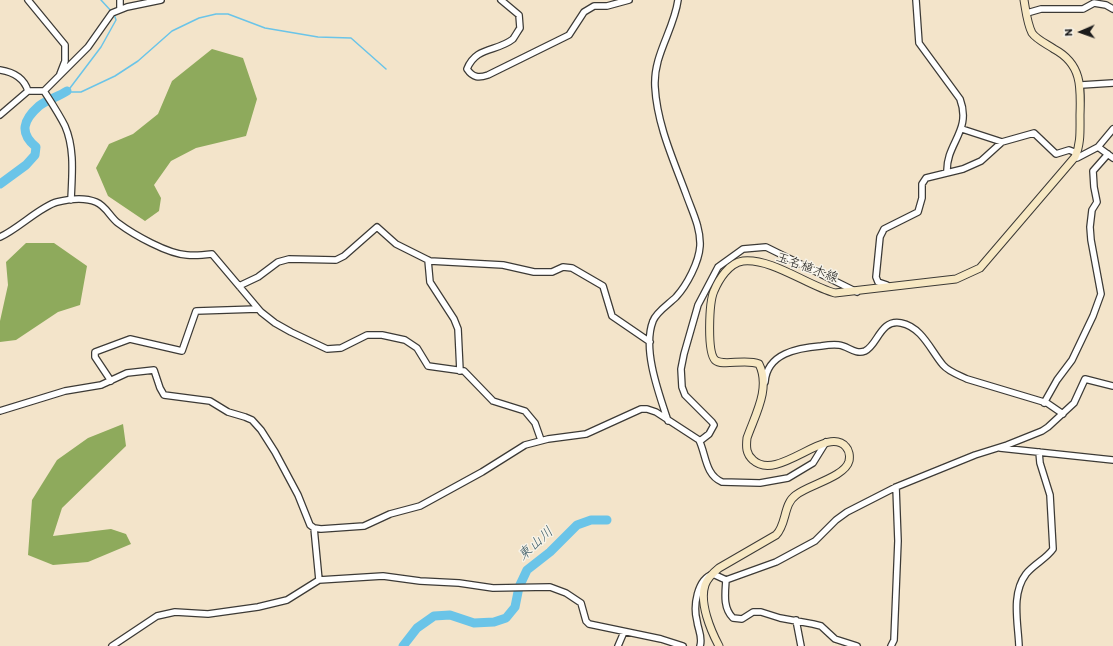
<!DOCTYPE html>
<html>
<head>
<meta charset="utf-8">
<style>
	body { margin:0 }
	#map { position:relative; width:1113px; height:646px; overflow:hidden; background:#f3e4ca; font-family:Itim,sans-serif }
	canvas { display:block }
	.north { position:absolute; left:1061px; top:12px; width:40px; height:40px; -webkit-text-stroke:3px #f7f3e8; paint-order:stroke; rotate:268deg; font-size:11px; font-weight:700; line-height:16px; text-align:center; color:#1c1c1c }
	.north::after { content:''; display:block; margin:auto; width:14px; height:18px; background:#1c1c1c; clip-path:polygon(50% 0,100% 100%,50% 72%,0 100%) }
</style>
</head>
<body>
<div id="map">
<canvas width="1113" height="646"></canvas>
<div class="north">N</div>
</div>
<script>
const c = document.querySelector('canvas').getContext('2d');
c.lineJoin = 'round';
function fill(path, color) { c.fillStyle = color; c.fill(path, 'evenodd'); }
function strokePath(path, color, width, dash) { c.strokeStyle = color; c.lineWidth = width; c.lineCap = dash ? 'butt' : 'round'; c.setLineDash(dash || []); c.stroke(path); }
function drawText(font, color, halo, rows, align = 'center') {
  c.font = font + ' Itim,"Klee One",sans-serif'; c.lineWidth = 3; c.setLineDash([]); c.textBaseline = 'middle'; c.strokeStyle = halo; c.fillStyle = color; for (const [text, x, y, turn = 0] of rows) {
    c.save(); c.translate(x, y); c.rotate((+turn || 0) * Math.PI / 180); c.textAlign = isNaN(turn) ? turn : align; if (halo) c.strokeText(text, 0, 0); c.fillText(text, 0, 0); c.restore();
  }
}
fill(new Path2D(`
	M212 49 243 58 257 99 246 136 196 148 171 161 154 185 161 198 159 211 145 221 108 196 96 168 109 144 133 134 158 114 172 81Z
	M26 243H54L87 266 80 305 58 312 16 340 0 342V321L8 285 6 262Z
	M123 424 126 446 62 508 53 536 111 529 126 534 131 544 88 562 53 565 28 555 32 500 57 460 88 438Z`), '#8eaa5c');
strokePath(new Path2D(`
	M101 0 112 12
	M114 14 116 20 101 47 67 92H81L115 76 138 61 172 31 199 18 216 14H228L265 28 318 37 351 38 386 69`), '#6ac4e8', 1.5);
strokePath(new Path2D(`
	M0 184 26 165 35 155 36 147C19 133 23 120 39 106 46 100 58 97 67 91
	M403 646 417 628 434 616 450 615 474 623 494 622 506 618 515 607 519 587 527 570 550 552 577 525 591 520H607`), '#6ac4e8', 9);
const street = new Path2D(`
	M28 0 65 45V61L60 74
	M501 0 519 15 520 28C518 31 515 36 513 39 497 52 476 46 467 69 473 78 479 78 488 75L569 35 584 12 594 6H607L629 0
	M916 0 919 43 960 99C972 131 946 143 947 172
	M120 9V0
	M1027 13 1041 9H1083L1094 3 1106 5 1113 9
	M0 70C13 72 24 78 28 91
	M1081 85 1113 83
	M44 91 88 47 112 13 127 7 161 0
	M44 91C51 102 59 114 65 126 75 149 72 175 71 200
	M0 115 28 91H44
	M1002 142 1034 133 1056 154 1069 150 1077 153
	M1098 147 1113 129
	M1075 157 1077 158 1098 147 1113 158
	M0 237C18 229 41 206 57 202 69 199 84 197 96 202 106 206 110 217 118 223 134 235 168 254 187 255 195 256 204 255 212 254L261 312 275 323 291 332 327 349 341 348 367 335H382L405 340 417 348 428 366 464 371 493 401 525 411 535 423 541 440
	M428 260 430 282 454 319 458 329 460 371
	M887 285 878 282 876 277 880 237 884 229 918 212 922 198V184L926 178 963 169 981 161 1002 142 962 129
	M239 286 258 277 278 262 289 259 336 260 344 256 377 227 396 244 430 261 503 265 534 272H552L563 267 572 268 603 286 612 316 650 342
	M111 381 95 357V352L130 339 182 351 196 311 258 309
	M765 382C767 353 798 348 821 346 827 345 833 344 839 345 848 346 855 355 865 351 878 345 880 319 901 323 922 327 931 351 943 365 949 372 959 375 967 379L1047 403 1063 414
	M1044 403 1057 380 1072 360 1093 316 1101 294 1091 240 1090 227 1092 210 1097 202 1094 187 1093 171 1108 154
	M0 411 65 391 101 385 127 373 154 370 160 388 164 395 210 401 228 412 245 417 252 420 261 430 275 452 298 495 310 525 314 528 321 529 364 526 390 514 420 506 482 472 525 445 548 439 586 434 641 409H647L656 412 699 440C706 454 705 475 722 482L760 483 788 478 813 463 826 442
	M668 421C659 394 642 349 653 321 656 312 669 304 676 297 687 285 699 262 700 246 701 228 692 211 686 194 673 159 657 124 655 87 653 55 674 30 678 0
	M700 441 709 434 714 425 712 422 685 395 682 387 681 369 684 354 698 305 718 267 743 249 766 247 857 292
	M1000 448 1113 460
	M314 528 319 580
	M726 580C725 594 723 608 733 618L742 619 753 612H761L780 618 813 624 821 626 835 639 857 646
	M796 620 801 646
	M112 646 157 616 175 612 208 614 258 607 287 600 319 580 383 576 420 581 459 583 493 588 550 587 566 593 581 603 586 621 589 624 661 639 683 646
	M618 646 624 632
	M700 646C703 637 698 630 697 621 693 606 697 579 713 574L726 580 776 562 815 541 836 520 847 512 896 487 975 455 1007 445 1042 431 1048 427 1074 403 1085 379 1113 386
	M891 646 894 640 898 541 896 487
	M1019 646C1018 622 1011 594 1026 574 1034 564 1046 559 1053 549L1050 495 1040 463 1039 452`);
const secondary = new Path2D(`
	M719 646C711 631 699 603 705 585 707 579 714 572 719 568L776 535C787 524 783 504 796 495 808 485 845 477 849 461 850 456 849 450 846 447 827 424 778 483 753 460 746 454 746 447 747 438 755 415 771 388 759 364 745 358 723 367 715 360 707 352 709 302 714 291 719 279 729 263 743 261 772 258 808 286 835 293L956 279 980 268 1075 157C1081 144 1080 130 1080 115 1081 87 1082 64 1054 49 1047 44 1037 40 1032 33 1027 23 1026 11 1024 0`);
strokePath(street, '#3c3a36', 8);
strokePath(secondary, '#3c3a36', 9);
strokePath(street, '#fff', 5.5);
strokePath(secondary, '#f7e8c3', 7);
drawText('13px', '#1c1c1c', '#f7f3e8', [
	["玉名植木線",807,268,20]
]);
drawText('italic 14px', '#375763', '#f7f3e8', [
	["東山川",536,544,-42]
]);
</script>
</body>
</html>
